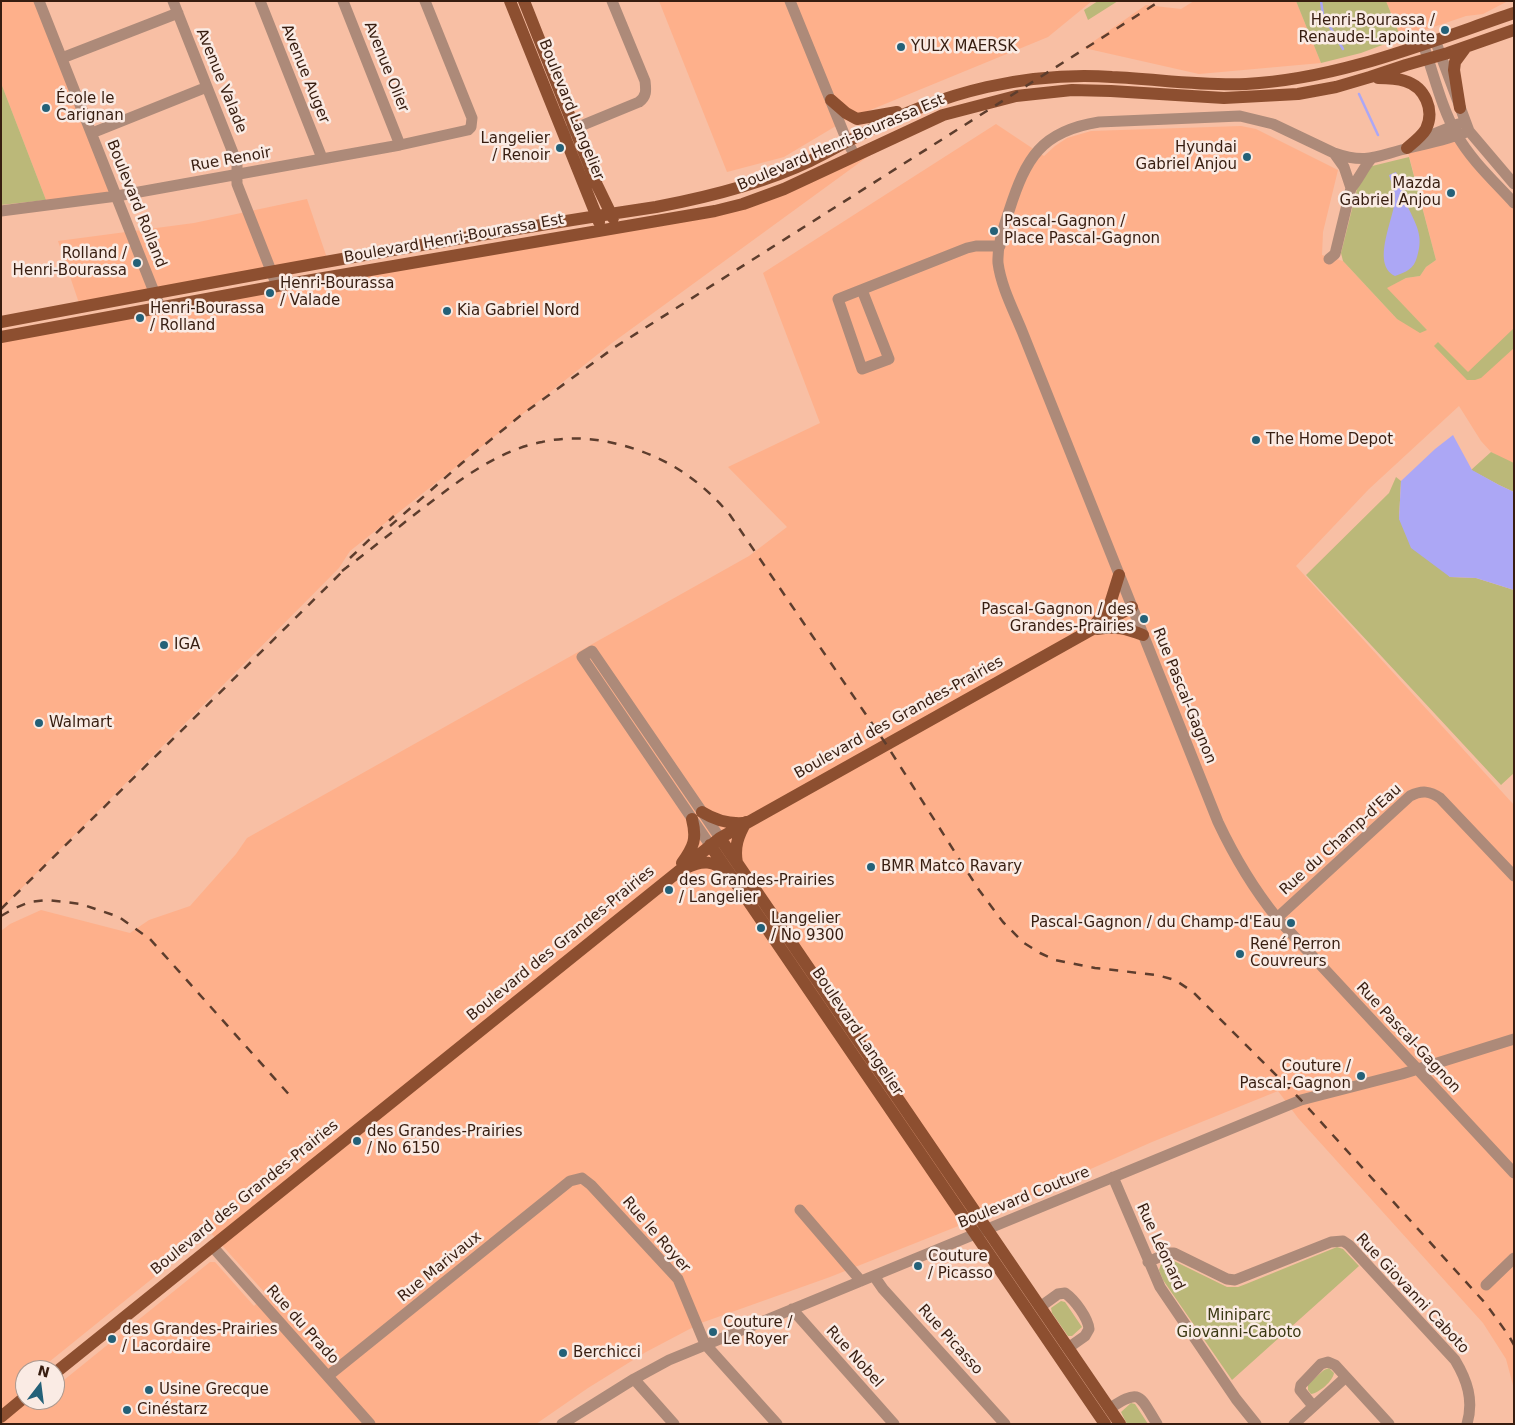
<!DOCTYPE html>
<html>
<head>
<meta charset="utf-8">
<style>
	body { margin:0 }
	#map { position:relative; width:1515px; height:1425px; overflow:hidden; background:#f8bfa4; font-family:"DejaVu Sans",sans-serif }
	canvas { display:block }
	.frame { position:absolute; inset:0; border:2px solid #371d10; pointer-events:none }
	.north { position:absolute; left:15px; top:1360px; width:50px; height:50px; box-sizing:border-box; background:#faebe4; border:1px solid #ac998f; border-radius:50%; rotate:15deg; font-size:14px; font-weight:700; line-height:20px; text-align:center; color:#371d10 }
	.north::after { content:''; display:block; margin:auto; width:18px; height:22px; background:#246178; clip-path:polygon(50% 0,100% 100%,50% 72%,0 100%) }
</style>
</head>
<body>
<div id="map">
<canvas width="1515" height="1425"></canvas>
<div class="frame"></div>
<div class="north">N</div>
</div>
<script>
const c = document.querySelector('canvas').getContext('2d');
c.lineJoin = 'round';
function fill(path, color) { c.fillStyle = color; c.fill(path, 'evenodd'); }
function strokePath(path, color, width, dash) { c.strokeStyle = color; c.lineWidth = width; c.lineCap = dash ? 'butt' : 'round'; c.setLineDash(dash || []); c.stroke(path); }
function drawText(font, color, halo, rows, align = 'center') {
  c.font = font + ' "DejaVu Sans",sans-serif'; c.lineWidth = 5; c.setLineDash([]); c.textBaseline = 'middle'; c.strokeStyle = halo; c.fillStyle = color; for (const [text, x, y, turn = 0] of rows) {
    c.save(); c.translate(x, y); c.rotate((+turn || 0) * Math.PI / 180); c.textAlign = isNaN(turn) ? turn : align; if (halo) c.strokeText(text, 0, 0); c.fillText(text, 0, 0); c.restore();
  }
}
fill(new Path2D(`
	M1 1H39L117 196 46 200 1 83Z
	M659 1H1092L1048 37 846 120 784 157 727 172Z
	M1194 1H1296L1321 63 1199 74 1084 48 1146 5 1181 9Z
	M1386 1H1508L1483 14 1466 16 1401 38Z
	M996 124 1044 156 1055 146 1067 138 1091 131 1241 126 1256 129 1338 170 1323 232 1322 255 1343 261 1397 319 1427 330 1386 288 1406 278 1420 276 1426 267 1436 260 1407 148 1457 136 1514 203V463L1507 461 1491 452 1481 441 1459 406 1369 489 1296 566 1514 805V1389L1506 1359 1483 1323 1298 1118 1278 1091 1152 1142 986 1215 830 1277 701 1323 646 1352 588 1388 536 1424H1V931L10 924 41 910 130 933 149 920 190 906 236 854 247 838 749 556 787 527 728 467 820 423 763 273ZM210 1232 266 1294 254 1306 215 1262H210L64 1380 55 1370V1400H25V1370H55L49 1362Z
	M896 136 612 343 350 551 339 568 1 909V338L757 199Z
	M307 199 328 261 80 306 58 241 194 223Z`), '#feb08b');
fill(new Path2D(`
	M1098 1H1118L1088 20 1084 10Z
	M1296 1H1386L1401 38 1361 53 1321 63Z
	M1 83 46 200 1 205Z
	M1409 157 1436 260 1426 267 1420 276 1406 278 1387 288 1427 330 1420 333 1397 319 1343 261 1341 253 1360 177 1368 167Z
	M1513 329 1514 348 1481 378 1475 380H1467L1434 346 1438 342 1468 372Z
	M1491 452 1514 463V492L1499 485 1471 470Z
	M1396 477 1401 481 1399 519 1450 577 1476 578 1514 590V773L1501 785 1306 575 1389 493Z
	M1337 1247 1343 1249 1359 1266 1232 1380 1163 1280 1159 1270 1161 1264 1174 1261 1227 1287H1238L1246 1284Z
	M1061 1301 1065 1302 1082 1327 1072 1336H1068L1052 1313 1051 1308Z
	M1329 1368 1334 1373C1333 1381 1319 1393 1311 1394L1308 1390V1384L1324 1370Z
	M1131 1403 1135 1404 1148 1424H1127L1121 1412Z`), '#bbb879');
fill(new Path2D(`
	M1396 172C1401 182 1402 195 1407 205 1416 225 1424 235 1417 257 1414 269 1406 272 1395 276 1370 264 1395 217 1395 198 1395 191 1391 182 1389 175Z
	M1453 435 1472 470 1499 485 1514 492V590L1476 578 1450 577 1411 548 1399 519 1401 481 1435 449Z`), '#aca7f5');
strokePath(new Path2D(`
	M1321 1 1323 15 1343 49
	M1359 94 1378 135`), '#aca7f5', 2.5);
strokePath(new Path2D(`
	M39 1 160 307
	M173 1 237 163V184L277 286
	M260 1 322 158
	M343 1 400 145
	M790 1 847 141 855 156
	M1435 40 1469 131 1514 184
	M1423 44C1434 74 1441 107 1457 135 1471 160 1494 181 1514 203
	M62 58 178 13
	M1469 131C1450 139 1430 143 1409 148 1378 155 1368 165 1334 153L1273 124 1240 116 1099 122C1041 131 1026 158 1009 211 1004 227 997 245 998 263 1001 286 1013 309 1022 331L1218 822C1234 856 1253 888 1277 918L1514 1173
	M566 132 639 102C647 96 646 90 645 81L612 1
	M92 133 207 87
	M1416 143 1431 135 1458 124
	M1351 188C1357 182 1364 167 1371 159
	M1 211 117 196 400 145 468 130 471 127 472 118 425 1
	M1329 259 1335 254 1351 188 1344 167 1334 153
	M862 290 889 359 862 369 838 299 967 248 976 246H1000
	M710 845 582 657 592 651 720 838
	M1277 918 1410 796C1422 790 1430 791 1440 798L1514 876
	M1113 1177 1160 1287 1236 1399 1256 1424
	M800 1210 861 1281
	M212 1246 370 1424
	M1148 1262 1168 1253H1174L1227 1279 1235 1280 1331 1242 1343 1241 1349 1245 1455 1360C1467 1380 1474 1400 1467 1424
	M874 1276 883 1289 1005 1424
	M1486 1285 1514 1258
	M1040 1307 1058 1294 1065 1293C1075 1300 1088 1318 1089 1329L1085 1336 1068 1348
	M792 1309 894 1424
	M328 1376 570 1181 582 1178 591 1185 678 1279 705 1344 777 1424
	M634 1379 674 1424
	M1313 1406 1300 1390 1301 1385 1321 1364 1328 1362 1335 1365 1389 1424
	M1110 1408C1141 1388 1139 1395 1157 1424
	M562 1424 634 1379 669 1360 1301 1100 1402 1074 1514 1039
	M1294 1424 1346 1377`), '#ad8a79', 11);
strokePath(new Path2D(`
	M510 1 599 222
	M524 1 597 185 613 218
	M1378 78C1387 78 1396 78 1405 81 1425 87 1435 110 1426 129 1422 136 1413 143 1407 148
	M831 100 846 113 857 119 897 112
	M1460 108 1454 70 1455 62 1466 47
	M1 322C219 281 437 240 656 207 709 197 762 184 810 161 827 153 842 144 858 136 898 115 943 97 987 87 1028 78 1070 74 1112 77 1157 79 1201 86 1246 84 1339 79 1426 43 1514 13
	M1 337 277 286 715 211 743 204 784 189 943 115 1016 96 1072 90 1111 91 1224 98 1298 94 1336 87 1370 77 1406 65 1448 53 1514 30
	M1096 623 1109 607 1119 575
	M1097 629C1116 626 1125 628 1143 635
	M702 812C715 820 728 824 743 823
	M720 838 1120 1424
	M710 845 1105 1424
	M682 863C694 846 697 839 692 819
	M737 863C734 847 738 836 746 822
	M686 868C702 860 714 860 727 873
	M55 1373 720 838 1132 607
	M1 1417 25 1397`), '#8d4f30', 12);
strokePath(new Path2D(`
	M390 526 462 463 520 416 615 347 1160 1
	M350 558 394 516
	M342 571C366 553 390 534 414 515 452 486 494 451 542 442 573 435 605 439 635 449 674 462 704 484 730 515L886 744 979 890 1003 922 1024 943 1040 953 1055 960 1095 968 1157 975 1175 980 1193 992 1301 1100 1486 1304 1509 1336 1514 1345
	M1 909 347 567
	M1 916 15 908 30 902 48 900 81 904 119 917 150 939 293 1099`), '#5d3d2d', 2.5, [9, 9]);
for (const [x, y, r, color] of [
	[1445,30,5,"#246178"],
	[901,47,5,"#246178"],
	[46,108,5,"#246178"],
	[560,148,5,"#246178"],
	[1247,157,5,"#246178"],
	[1451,193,5,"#246178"],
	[994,231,5,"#246178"],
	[137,263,5,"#246178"],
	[270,293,5,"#246178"],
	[447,311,5,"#246178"],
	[140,318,5,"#246178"],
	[1256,440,5,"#246178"],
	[1144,619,5,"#246178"],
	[164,645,5,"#246178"],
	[39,723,5,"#246178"],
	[871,867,5,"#246178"],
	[669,890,5,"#246178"],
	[1291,923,5,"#246178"],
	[761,928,5,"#246178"],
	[1240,954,5,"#246178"],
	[1361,1076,5,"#246178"],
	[357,1141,5,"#246178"],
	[918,1266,5,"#246178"],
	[713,1332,5,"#246178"],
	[112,1339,5,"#246178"],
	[563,1353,5,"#246178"],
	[149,1390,5,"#246178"],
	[127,1410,5,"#246178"]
]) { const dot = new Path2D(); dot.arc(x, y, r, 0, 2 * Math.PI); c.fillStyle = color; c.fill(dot); strokePath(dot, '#faebe4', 2); }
drawText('15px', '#371d10', '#faebe4', [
	["Henri-Bourassa /",1435,21,"right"],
	["Renaude-Lapointe",1435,38,"right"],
	["YULX MAERSK",911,47],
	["École le",56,99],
	["Carignan",56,116],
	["Langelier",550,139,"right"],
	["/ Renoir",550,156,"right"],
	["Hyundai",1237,148,"right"],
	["Gabriel Anjou",1237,165,"right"],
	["Mazda",1441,184,"right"],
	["Gabriel Anjou",1441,201,"right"],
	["Pascal-Gagnon /",1004,222],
	["Place Pascal-Gagnon",1004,239],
	["Rolland /",127,254,"right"],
	["Henri-Bourassa",127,271,"right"],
	["Henri-Bourassa",280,284],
	["/ Valade",280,301],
	["Henri-Bourassa",150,309],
	["/ Rolland",150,326],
	["Kia Gabriel Nord",457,311],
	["The Home Depot",1266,440],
	["Pascal-Gagnon / des",1134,610,"right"],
	["Grandes-Prairies",1134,627,"right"],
	["IGA",174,645],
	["Walmart",49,723],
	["BMR Matco Ravary",881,867],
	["des Grandes-Prairies",679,881],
	["/ Langelier",679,898],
	["Langelier",771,919],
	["/ No 9300",771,936],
	["Pascal-Gagnon / du Champ-d'Eau",1281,923,"right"],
	["René Perron",1250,945],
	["Couvreurs",1250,962],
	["Couture /",1351,1067,"right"],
	["Pascal-Gagnon",1351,1084,"right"],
	["des Grandes-Prairies",367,1132],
	["/ No 6150",367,1149],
	["Couture",928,1257],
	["/ Picasso",928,1274],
	["Couture /",723,1323],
	["Le Royer",723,1340],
	["des Grandes-Prairies",122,1330],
	["/ Lacordaire",122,1347],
	["Berchicci",573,1353],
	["Usine Grecque",159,1390],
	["Cinéstarz",137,1410]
], 'left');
drawText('15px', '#371d10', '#faebe4', [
	["Avenue Olier",386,67,68],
	["Avenue Auger",305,74,68],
	["Avenue Valade",221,81,68],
	["Boulevard Langelier",571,110,68],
	["Boulevard Henri-Bourassa Est",841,143,-23],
	["Rue Renoir",231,160,-10],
	["Boulevard Rolland",136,204,68],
	["Boulevard Henri-Bourassa Est",454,239,-10],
	["Rue Pascal-Gagnon",1184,696,68],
	["Boulevard des Grandes-Prairies",899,718,-29],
	["Rue du Champ-d'Eau",1341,840,-42],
	["Boulevard des Grandes-Prairies",561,944,-39],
	["Boulevard Langelier",857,1032,56],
	["Rue Pascal-Gagnon",1408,1038,47],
	["Boulevard des Grandes-Prairies",245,1198,-39],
	["Boulevard Couture",1024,1198,-22],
	["Rue le Royer",656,1235,49],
	["Rue Léonard",1160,1247,65],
	["Rue Marivaux",440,1267,-39],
	["Rue Giovanni Caboto",1412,1294,47],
	["Rue du Prado",302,1325,48],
	["Rue Picasso",950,1340,48],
	["Rue Nobel",854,1357,48]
]);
drawText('15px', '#3a3812', '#faebe4', [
	["Miniparc",1239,1316],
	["Giovanni-Caboto",1239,1333]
]);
</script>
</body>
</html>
